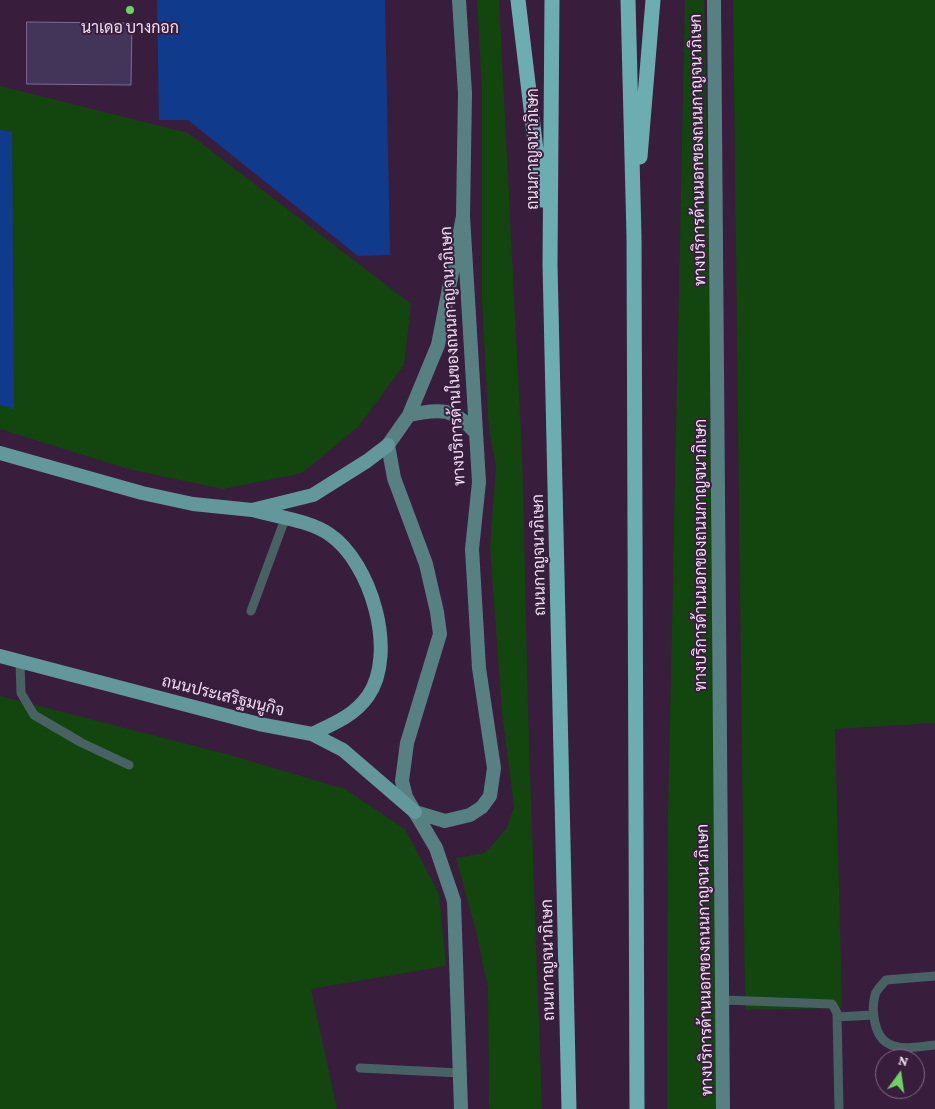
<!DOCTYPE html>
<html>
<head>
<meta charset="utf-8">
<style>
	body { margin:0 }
	#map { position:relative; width:935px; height:1109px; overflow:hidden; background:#381d3d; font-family:"Crimson Pro",serif }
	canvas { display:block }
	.north { position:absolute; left:875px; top:1049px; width:50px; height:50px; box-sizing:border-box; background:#381d3d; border:1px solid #826b86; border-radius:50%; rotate:14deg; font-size:14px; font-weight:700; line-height:20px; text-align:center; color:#f1dff3 }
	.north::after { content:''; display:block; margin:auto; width:18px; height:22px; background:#6cd362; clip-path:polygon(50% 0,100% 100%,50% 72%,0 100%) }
</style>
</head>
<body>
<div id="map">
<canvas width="935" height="1109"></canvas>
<div class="north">N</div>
</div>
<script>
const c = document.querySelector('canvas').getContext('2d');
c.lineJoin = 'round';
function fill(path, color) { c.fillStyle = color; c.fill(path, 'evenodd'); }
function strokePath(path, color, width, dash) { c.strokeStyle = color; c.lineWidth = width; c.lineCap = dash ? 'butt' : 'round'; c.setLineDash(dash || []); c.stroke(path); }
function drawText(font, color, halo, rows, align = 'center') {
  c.font = font + ' "Crimson Pro",Sarabun,serif'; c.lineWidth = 4; c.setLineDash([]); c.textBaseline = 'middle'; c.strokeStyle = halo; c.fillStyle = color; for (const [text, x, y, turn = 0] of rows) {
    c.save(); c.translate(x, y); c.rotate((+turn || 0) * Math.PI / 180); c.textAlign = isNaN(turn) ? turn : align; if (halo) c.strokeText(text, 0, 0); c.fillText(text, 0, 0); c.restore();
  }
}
fill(new Path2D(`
	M477 0H499L522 453 529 747 542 1109H489L488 988 476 931 456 858 485 853 507 828 514 807 502 712 490 547 496 466 489 429 482 301V93Z
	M685 0H704L708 185 717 1109H667L668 816Z
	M733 0H935V723L835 729 842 1008 745 1010Z
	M0 86 188 133 411 304 404 365 358 427 302 473 223 489 128 469 0 429Z
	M0 696 226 754 345 789 405 829 439 894 446 966 311 989 337 1109H0Z`), '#13460e');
fill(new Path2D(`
	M157 0H385L390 255 358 256 188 120H159Z
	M0 130 12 132 14 409 0 405Z`), '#103b8d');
const building = new Path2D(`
	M27 22 132 23 131 85 27 84Z`);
fill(building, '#43345a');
strokePath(building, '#7d6c97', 1);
strokePath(new Path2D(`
	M251 611 285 519
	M20 662 21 693 34 715 82 743 129 765
	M935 976 886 980C883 984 876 990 875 995 871 1010 874 1037 889 1044 902 1051 921 1046 935 1045
	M723 1000 832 1004 837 1013 839 1109
	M837 1017 873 1015
	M360 1068 460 1073`), '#486163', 9);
strokePath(new Path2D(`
	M714 0 723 1109
	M409 415C442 409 452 407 475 432
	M415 812 445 821 470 815 482 807 490 796 494 768 479 668 472 549 479 482 463 216 465 93 459 0
	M461 1109 454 901 436 848 406 797 402 781 407 743 440 634 437 612 426 564 394 478 388 445 409 415 438 345 463 216`), '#578083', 14);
strokePath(new Path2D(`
	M0 453 142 493 193 504 252 510 313 495 367 461 388 445
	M253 510C277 517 308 520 329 534 371 562 398 653 368 696 354 716 333 724 312 734
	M0 656 259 724 312 734 343 750 415 812`), '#62989c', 14);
strokePath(new Path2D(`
	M518 0 542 200
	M552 0 550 264 569 1109
	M628 0 634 236 637 1109
	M640 157 653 0`), '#6cadb2', 15);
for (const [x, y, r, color] of [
	[130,10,5,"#6cd362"]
]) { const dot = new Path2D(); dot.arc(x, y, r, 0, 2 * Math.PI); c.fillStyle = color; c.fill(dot); strokePath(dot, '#381d3d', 2); }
drawText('16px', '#f1dff3', '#381d3d', [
	["นาเดอ บางกอก",130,28]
]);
drawText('16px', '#f1dff3', '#381d3d', [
	["ถนนกาญจนาภิเษก",533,149,-90],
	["ทางบริการด้านนอกของถนนกาญจนาภิเษก",698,150,-91],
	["ทางบริการด้านในของถนนกาญจนาภิเษก",453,356,-93],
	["ถนนกาญจนาภิเษก",539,555,-91],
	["ทางบริการด้านนอกของถนนกาญจนาภิเษก",701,555,-90],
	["ถนนประเสริฐมนูกิจ",223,696,14],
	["ถนนกาญจนาภิเษก",548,960,-91],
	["ทางบริการด้านนอกของถนนกาญจนาภิเษก",705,960,-91]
]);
</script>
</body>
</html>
